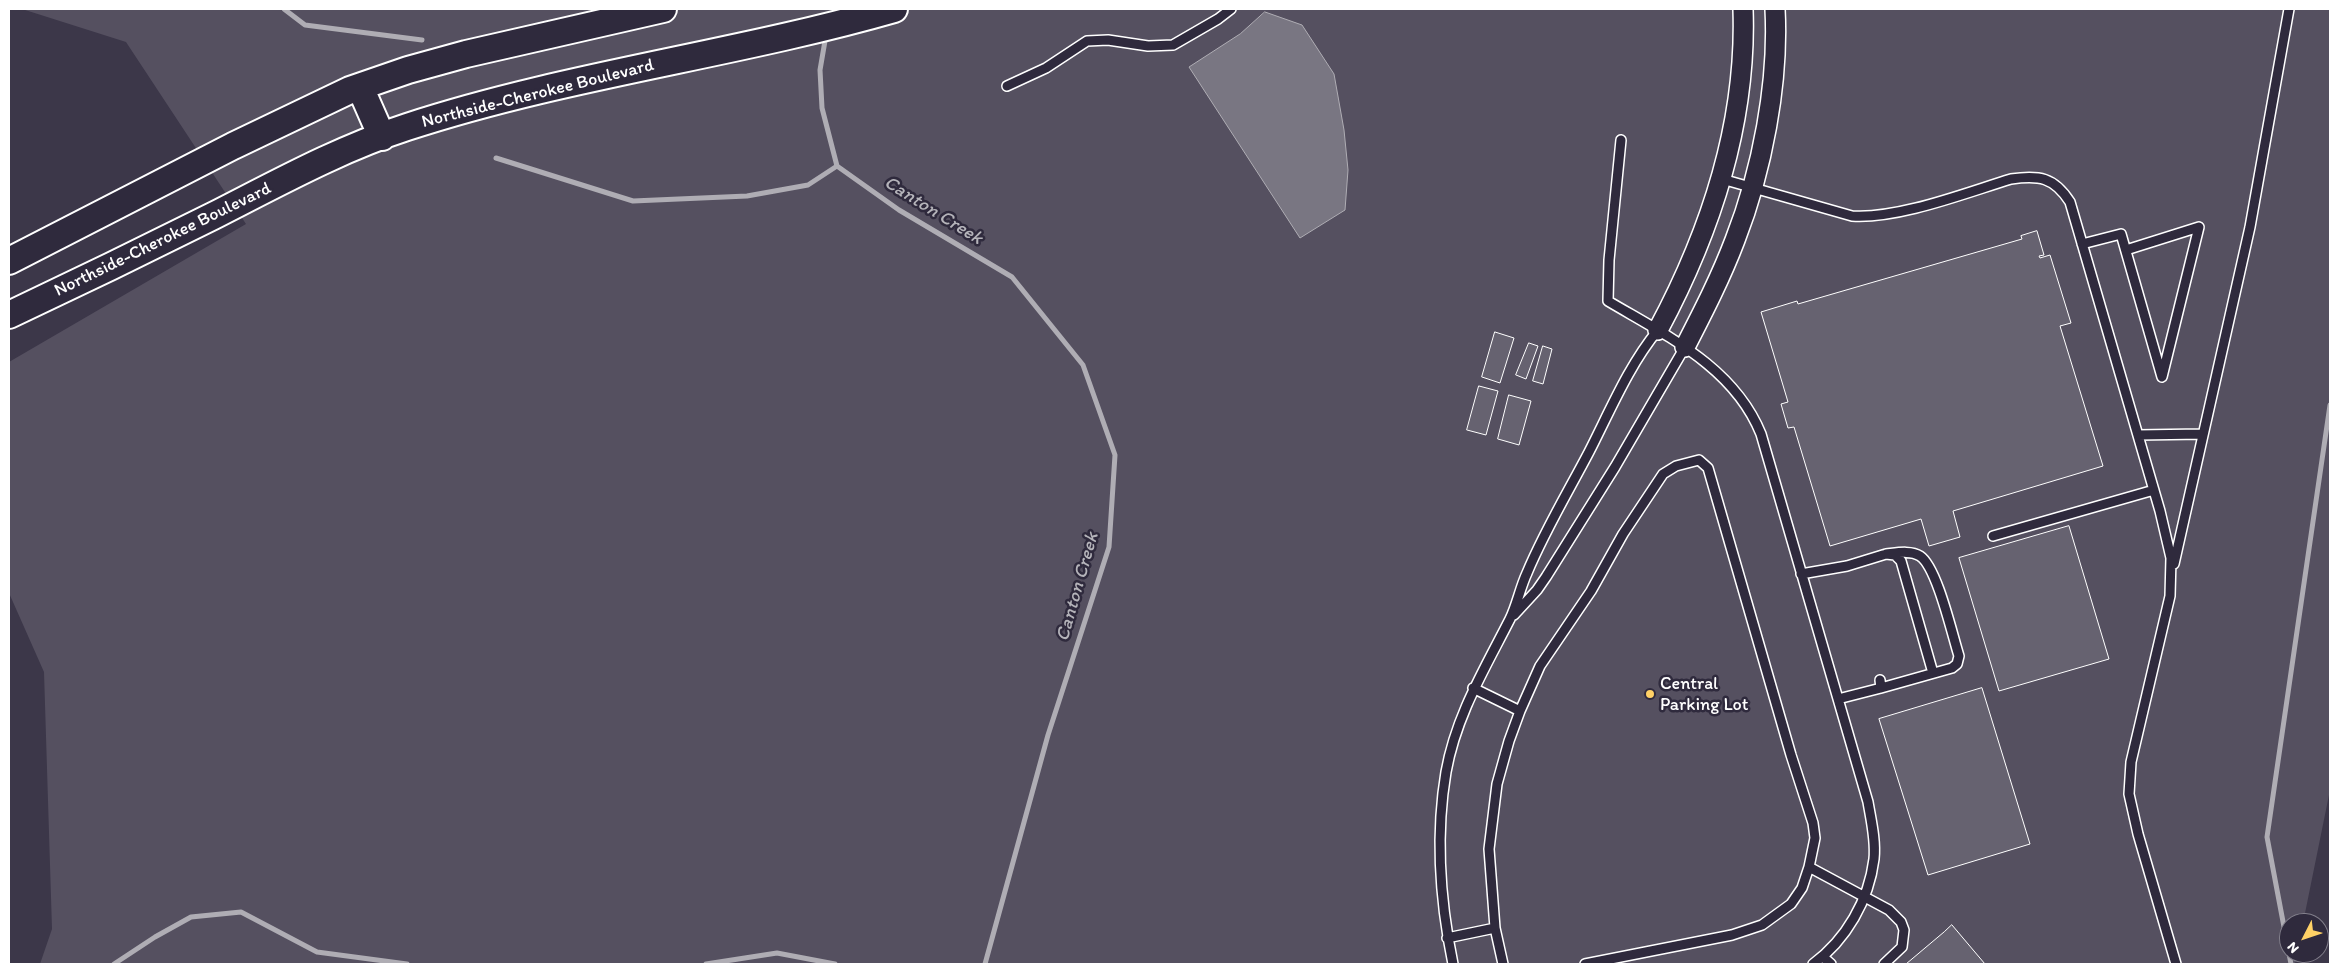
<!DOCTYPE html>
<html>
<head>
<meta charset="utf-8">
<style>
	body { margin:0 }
	#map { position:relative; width:2339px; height:973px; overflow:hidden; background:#3c3749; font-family:Itim,sans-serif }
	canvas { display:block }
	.frame { position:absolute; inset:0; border:10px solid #fff; pointer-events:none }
	.north { position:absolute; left:2279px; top:913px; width:50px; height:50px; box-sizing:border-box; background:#2f2a3d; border:1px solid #827f8b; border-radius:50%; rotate:229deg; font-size:14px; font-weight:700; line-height:20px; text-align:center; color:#fff }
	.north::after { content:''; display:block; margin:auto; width:18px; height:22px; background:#ffd166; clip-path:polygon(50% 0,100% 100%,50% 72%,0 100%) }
</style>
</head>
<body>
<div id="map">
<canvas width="2339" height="973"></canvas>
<div class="frame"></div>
<div class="north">N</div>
</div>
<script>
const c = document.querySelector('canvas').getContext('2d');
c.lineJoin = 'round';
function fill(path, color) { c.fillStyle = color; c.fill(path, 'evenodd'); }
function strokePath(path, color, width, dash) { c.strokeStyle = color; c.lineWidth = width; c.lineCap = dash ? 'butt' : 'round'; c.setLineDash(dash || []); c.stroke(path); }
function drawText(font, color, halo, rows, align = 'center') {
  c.font = font + ' Itim,sans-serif'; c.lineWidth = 5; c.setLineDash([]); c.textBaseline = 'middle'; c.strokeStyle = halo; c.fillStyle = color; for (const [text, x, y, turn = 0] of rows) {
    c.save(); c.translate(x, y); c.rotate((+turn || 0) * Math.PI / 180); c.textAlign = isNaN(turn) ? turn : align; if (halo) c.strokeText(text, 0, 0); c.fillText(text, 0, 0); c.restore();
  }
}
fill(new Path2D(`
	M22 9H2330V790L2303 923H2289V953H2297L2295 964H40L52 929 44 672 9 593V362L246 224 126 42Z`), '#555060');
const water = new Path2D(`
	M1265 12 1302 25 1334 74 1344 130 1348 170 1345 210 1300 238 1189 67 1240 34Z`);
fill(water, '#797682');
strokePath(water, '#afadb4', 1);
strokePath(new Path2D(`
	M284 9 305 25 422 40
	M826 35 820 70 822 108 837 166 899 210 1012 277 1083 365 1115 455 1109 547 1048 735 985 964
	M496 158 633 201 747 196 808 185 837 166
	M114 964 155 937 191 917 241 912 317 952 407 964
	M706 964 777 953 835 964
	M2291 964 2267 837 2330 405`), '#afadb4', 5);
const building = new Path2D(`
	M2037 231 2044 255 2039 256 2040 258 2050 255 2071 323 2060 326 2103 466 1953 511 1960 537 1929 546 1921 519 1830 546 1794 427 1788 428 1781 404 1788 402 1761 312 1797 301 1798 304 2022 239 2021 236Z
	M1495 332 1514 338 1500 383 1482 377Z
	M1529 343 1538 346 1526 379 1516 375Z
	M1543 346 1552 349 1543 384 1533 381Z
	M1479 386 1498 391 1486 435 1467 430Z
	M1509 395 1531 401 1519 445 1498 439Z
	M2069 526 2109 659 1999 691 1959 558Z
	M1982 688 2030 844 1928 875 1879 719Z
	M1952 925 1985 964H1906L1944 932Z`);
fill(building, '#666270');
strokePath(building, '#fff', 1);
const lane = new Path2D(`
	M1007 86 1046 68 1087 41 1108 40 1148 46 1173 45 1218 19 1231 9
	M1621 140 1609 260 1608 301C1667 336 1734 367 1761 434L1868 802C1871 820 1876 840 1874 859 1869 900 1846 940 1813 964
	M1722 179 1852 216C1899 219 1965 193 2011 179 2039 175 2054 177 2070 202L2160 511 2171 558 2170 596 2131 762 2129 794 2138 834 2176 964
	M2082 244 2121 234 2162 377 2199 227 2126 250
	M2138 435 2202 434
	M1993 536 2154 490
	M2174 564 2250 227 2289 9
	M1801 574 1847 566 1886 554 1895 555 1901 561 1933 673
	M1514 615 1537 590 1546 577 1615 467 1685 347
	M1473 688 1520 711
	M1881 688 1952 668 1957 664 1959 656C1952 634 1937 567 1920 556 1911 550 1896 553 1886 554
	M1838 699 1881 688 1880 680
	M1809 867 1889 910 1901 922 1904 930 1902 947 1884 964
	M1447 938 1495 928
	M1823 957 1831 964
	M1453 964C1440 901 1435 837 1446 772 1456 716 1484 670 1510 619 1517 605 1520 588 1527 573 1544 532 1568 492 1589 452 1610 411 1629 365 1658 330
	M1503 964 1495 928 1489 849 1497 784 1509 741 1520 711 1540 666 1591 591 1623 534 1663 474 1676 466 1699 460 1708 468 1791 755 1813 823 1815 838 1809 867 1802 888 1791 904 1762 925 1732 935 1585 964`);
const street = new Path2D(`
	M1658 330C1711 231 1747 122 1743 9
	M1685 347C1703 312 1721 277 1735 240 1762 171 1779 83 1775 9`);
const secondary = new Path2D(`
	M360 87 382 137
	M9 261 233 146 350 90 408 70 466 54 663 9
	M9 315C77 283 145 250 213 216 276 184 339 149 407 127 566 75 734 55 894 9`);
strokePath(lane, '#fff', 12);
strokePath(street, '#fff', 22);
strokePath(secondary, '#fff', 30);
strokePath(lane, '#2f2a3d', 9);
strokePath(street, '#2f2a3d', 19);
strokePath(secondary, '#2f2a3d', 26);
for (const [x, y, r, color] of [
	[1650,694,5,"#ffd166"]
]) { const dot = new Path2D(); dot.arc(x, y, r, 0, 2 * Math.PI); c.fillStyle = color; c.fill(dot); strokePath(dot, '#2f2a3d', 2); }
drawText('18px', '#fff', '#2f2a3d', [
	["Northside-Cherokee Boulevard",538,94,-14],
	["Northside-Cherokee Boulevard",163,240,-26]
]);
drawText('18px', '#fff', '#2f2a3d', [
	["Central",1660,684],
	["Parking Lot",1660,705]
], 'left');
drawText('italic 19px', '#b5b4ba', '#2f2a3d', [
	["Canton Creek",933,211,32],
	["Canton Creek",1078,587,-74]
]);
</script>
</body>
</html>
